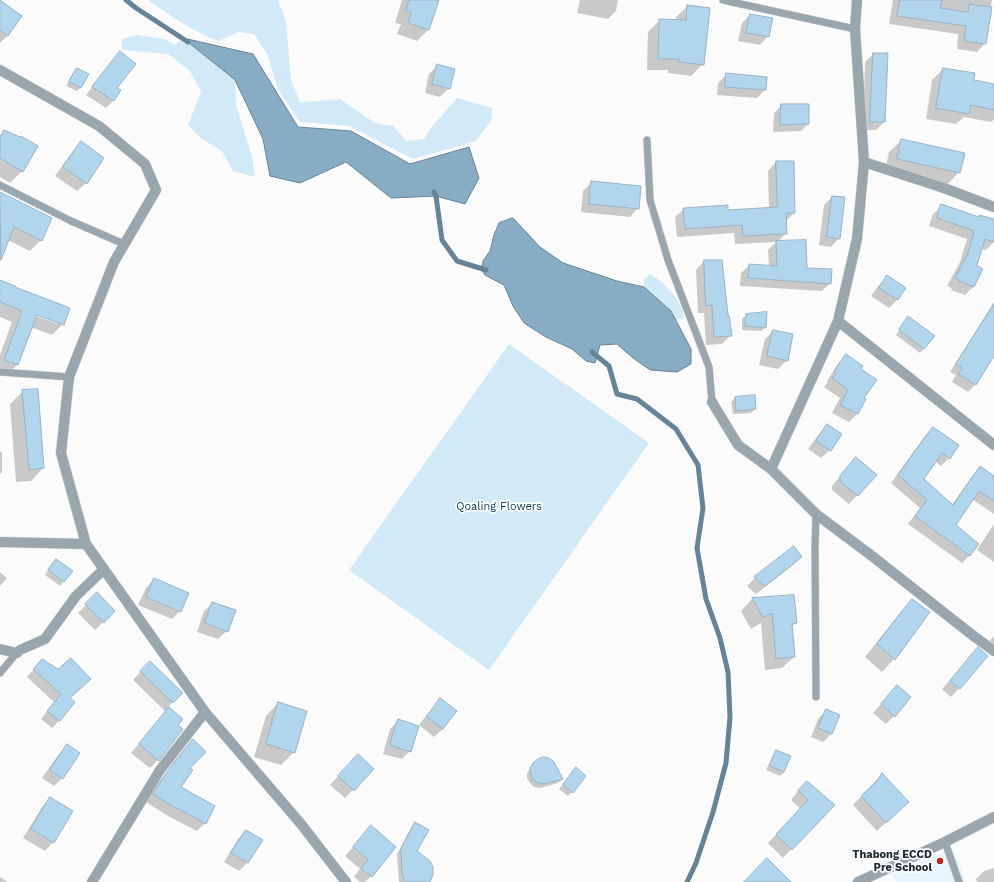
<!DOCTYPE html>
<html>
<head>
<meta charset="utf-8">
<style>
	body { margin:0 }
	canvas { display:block; background:#fbfbfb }
</style>
</head>
<body>
<canvas width="994" height="882"></canvas>
<script>
const c = document.querySelector('canvas').getContext('2d');
c.lineJoin = 'round';
function fill(path, color) { c.fillStyle = color; c.fill(path, 'evenodd'); }
function strokePath(path, color, width, dash) { c.strokeStyle = color; c.lineWidth = width; c.lineCap = dash ? 'butt' : 'round'; c.setLineDash(dash || []); c.stroke(path); }
function drawText(font, color, halo, rows, align = 'center') {
  c.font = font + ' "Work Sans",sans-serif'; c.lineWidth = 3.5; c.setLineDash([]); c.textBaseline = 'middle'; c.strokeStyle = halo; c.fillStyle = color; for (const [text, x, y, turn = 0] of rows) {
    c.save(); c.translate(x, y); c.rotate((+turn || 0) * Math.PI / 180); c.textAlign = isNaN(turn) ? turn : align; if (halo) c.strokeText(text, 0, 0); c.fillText(text, 0, 0); c.restore();
  }
}
fill(new Path2D(`
	M953 848 966 882H896L892 874Z`), '#e7f5ff');
fill(new Path2D(`
	M148 0H278L286 21 291 80 300 102 318 101 340 99 375 123 394 126 406 141 424 139 434 124 457 98 492 108 491 121 476 141 413 159 349 126 300 122 278 89 267 54 254 34 239 32 218 41C191 30 172 17 148 0Z
	M137 35 165 39 175 45 183 38 235 80 236 105 252 157 255 177 233 171 222 151 202 139 188 125 201 92 190 71 168 54 122 50V39Z
	M650 274C664 282 683 301 684 318L676 320 671 311 644 287V279Z
	M509 344 649 443 489 670 349 570Z`), '#d2e9f8');
const water = new Path2D(`
	M183 38 253 54 298 127 351 131 410 164 469 147 479 178 465 204 436 196 391 198 346 162 300 183 270 176 263 139 235 80Z
	M513 218 540 247 563 263 617 281 644 287 671 311 691 349V364L677 372 650 370 633 358 617 344 600 345 595 363 586 361 572 349 546 337 524 323 513 306 504 285 485 275 481 269 483 261 490 251 494 235 499 223Z`);
fill(water, '#88acc3');
strokePath(water, '#678496', 1);
fill(new Path2D(`
	M402 0H438L429 29 417 41 397 34 401 24 395 23Z
	M580 0H618L616 11 608 19 577 13Z
	M893 0H992L985 43 977 52 957 49 958 34 889 24Z
	M0 6 8 35 0 43Z
	M688 6 703 64 691 76 668 73V70H647L648 32 660 20H676V17Z
	M750 15 768 36 760 45 738 41 742 23Z
	M873 54H887L884 122 876 130H863L865 62Z
	M113 60 115 89 119 91 113 101 106 108 86 95Z
	M438 65 449 88 440 97 425 93 429 74Z
	M77 69 81 87 77 91 66 86 73 73Z
	M943 69 973 80 994 85V120L991 122 964 117 956 124 926 119 932 80Z
	M727 74 765 90 757 98 717 95 718 83Z
	M782 105H808V124L801 131 773 132 774 113Z
	M4 131 37 147 22 171 10 183 0 177V135Z
	M902 140 959 172 947 185 885 171 889 152Z
	M81 143 86 183 77 191 55 176 73 151Z
	M776 162H793L794 213 786 221V233L778 242 806 269 830 283 822 291 740 286 741 273 750 265 769 266 768 250 776 242 735 244 734 233 677 237 675 217 684 209 727 211 769 208 768 171Z
	M591 183 638 208 630 217 581 212 583 191Z
	M3 195 41 240 30 251 8 240 0 260V197Z
	M832 197 839 238 831 247 819 245 824 205Z
	M942 206 978 218 980 216 994 220V242L986 250 981 249 976 266 982 269 973 287 965 295 951 290 952 288 947 286 960 262 967 239 929 226 933 214Z
	M704 261H721L727 316 731 335 722 344 706 345 704 313H698L696 270Z
	M888 276 905 288 897 300 889 308 871 296 879 285Z
	M0 281 63 324 52 335 31 327 17 365 6 376 0 373V355L12 322 0 317ZM32 312 58 322V324L31 314Z
	M994 302V355L975 385 968 392 952 382 956 375 950 372Z
	M746 315 765 327 761 331 742 330V319Z
	M908 317 924 349 920 353 896 335Z
	M773 331 787 360 778 369 759 365 765 339Z
	M846 356 859 369 862 399 864 400 857 414 849 422 832 413 840 398 824 387 828 382 827 381 838 364Z
	M23 391 43 468 31 481 16 482 10 404Z
	M735 398 755 409 751 413 733 414 731 402Z
	M827 425 830 450 821 458 808 449 819 434Z
	M933 428 949 458 941 466 936 462 923 480 952 505 973 475 980 467 994 477V514L972 499 954 525 970 555 962 563 908 524 920 508 891 483 925 436Z
	M0 452H2V472L0 474Z
	M848 467 876 475 849 504 832 490V486Z
	M994 524V562L977 550Z
	M801 557 793 565 756 594 747 586 755 578Z
	M52 564 71 571 60 586 45 575Z
	M0 572 7 578 0 586Z
	M154 579 180 611 172 619 138 605 146 588Z
	M97 594 114 611 95 630 78 613Z
	M793 596 796 623 791 627 794 657 782 668 765 670 761 623 751 629 741 611 752 599Z
	M912 600 928 612 894 659 882 672 865 657 900 613Z
	M213 603 227 631 218 639 197 632 204 611Z
	M994 637V646L990 640Z
	M978 649 959 688 951 697 942 689Z
	M35 668 69 699 60 720 52 728 41 719 54 702 27 677Z
	M141 671 181 693 168 707 182 719 177 725 158 760 150 768 131 753 166 712 133 680Z
	M897 686 894 716 886 724 873 713Z
	M441 700 443 729 434 737 419 725 432 708Z
	M278 703 294 752 281 765 254 757 266 716Z
	M826 711 832 733 823 742 811 737 818 719Z
	M398 721 410 751 402 759 383 754 390 729Z
	M193 740 189 768 179 788 205 823 197 831 168 816 146 802 159 782 185 748Z
	M68 746 62 778 54 786 42 778 59 754Z
	M776 751 790 756 784 772 780 776 766 770 773 755Z
	M534 763 562 779 558 783 540 788 534 787 530 783 527 778V773Z
	M350 764 373 769 345 798 330 785Z
	M576 769 572 792 568 796 559 789Z
	M882 774 899 810 877 831 853 805Z
	M799 790 833 805 783 858 768 843 801 809 791 800Z
	M50 799 53 842 45 851 23 838 42 807Z
	M415 824 416 852 428 882H399L397 854 411 828Z
	M371 827V876L365 882H360L354 877 360 869 345 856Z
	M246 831 261 841 247 863 239 871 224 862 238 839Z
	M994 868V882H977L976 879 984 871Z
	M0 877 8 882H0Z`), '#0003');
strokePath(new Path2D(`
	M126 0 136 8 188 42
	M434 192 436 196 442 240 457 261 486 270
	M592 352 609 366 617 394 637 399 676 429 698 465 703 508 697 548 706 599 720 638 728 672 730 717 726 763 713 812 696 863 687 882`), '#678496', 5);
const building = new Path2D(`
	M0 0 22 16 8 36 0 30Z
	M409 0H439L429 30 408 23 411 13 406 11Z
	M900 0H942L940 8 968 12 969 4 992 7 986 44 964 41 966 26 897 16Z
	M687 5 710 8 704 65 679 62V59H658L659 19 686 20Z
	M750 14 773 18 769 37 746 33Z
	M120 51 136 64 117 88 121 90 114 101 92 87Z
	M873 53H888L885 122H870Z
	M437 64 455 69 450 89 432 84Z
	M77 68 89 74 81 88 69 81Z
	M943 68 975 73 974 80 994 84V110L971 105 969 114 936 108Z
	M726 73 767 77 766 90 725 87Z
	M781 104H809V124L780 125Z
	M4 130 20 137 21 136 38 146 23 172 0 158V138Z
	M901 139 965 153 960 173 897 159Z
	M81 141 104 158 87 184 63 167Z
	M776 161H794L795 213H786L787 234 743 236 742 225 685 229 683 208 728 205V210L777 207Z
	M591 181 641 186 639 209 589 204Z
	M0 192 52 218 42 241 14 227 1 260Z
	M832 196 845 197 840 239 827 237Z
	M941 204 979 217V215L994 219V242L985 239 977 265 983 269 974 287 959 281V280L955 278 968 253 974 231 937 218Z
	M806 240 807 268 832 269 831 284 748 278 749 264 777 266 776 241Z
	M704 260H722L728 315H729L732 336 714 337 712 305 706 306Z
	M887 275 906 288 898 300 879 288Z
	M0 280 15 286V287L70 308 64 325 37 315 18 365 4 360 22 311 0 302Z
	M994 304V356L976 385 958 374 962 368 956 364Z
	M767 312 766 328 745 326 746 314Z
	M908 316 935 336 924 349 899 330Z
	M773 330 793 334 788 361 767 356Z
	M846 354 863 366 861 369 877 380 864 398 866 399 858 414 840 405 848 390 832 378 836 373 834 372Z
	M38 389 44 468 29 470 22 390Z
	M755 395 756 409 736 411 735 397Z
	M827 424 842 434 831 451 816 441Z
	M933 427 959 445 950 459 942 453 924 479 953 505 980 466 994 476V501L979 491 956 525 979 544 970 556 915 516 927 500 898 475Z
	M856 457 877 475 858 496 840 482V476Z
	M794 546 802 557 765 586 754 577Z
	M56 559 73 571 64 582 48 570Z
	M154 578 189 593 181 612 146 597Z
	M97 592 115 611 104 623 85 604Z
	M794 595 797 623 792 624 795 657 776 659 772 613 763 618 752 598Z
	M912 599 930 612 895 660 877 644Z
	M212 602 236 610 228 632 205 623Z
	M978 647 988 656 960 689 950 681Z
	M71 658 91 679 70 698 75 702 60 721 47 711 61 694 33 669 42 659 58 669Z
	M150 661 183 693 173 703 140 671Z
	M897 685 911 697 895 717 881 704Z
	M440 698 457 711 443 729 427 717Z
	M278 702 307 711 295 753 266 744Z
	M169 707 183 719 178 725 183 729 159 761 139 744Z
	M826 709 840 715 832 734 818 728Z
	M398 719 419 726 411 752 390 745Z
	M193 739 206 752 190 768 193 770 181 787 215 806 206 824 177 808V809L153 794 166 773Z
	M67 744 80 753 63 779 50 770Z
	M776 750 791 756 784 772 770 766Z
	M358 754 374 769 354 791 338 776Z
	M543 757 549 758 554 762 563 779 544 784 538 783 533 780 531 774 530 768 533 763 538 759Z
	M576 767 586 776 573 793 563 785Z
	M882 773 909 802 886 823 861 796 878 780Z
	M807 781 835 805 792 850 776 834 808 800 798 791Z
	M50 797 73 811 54 843 31 829Z
	M415 822 429 830 417 851 430 861 433 867V875L430 882H405L402 875 401 849Z
	M371 825 396 847 372 877 361 868 368 860 353 847Z
	M246 830 263 840 248 863 231 853Z
	M767 858 791 882H744Z`);
fill(building, '#b0d5ed');
strokePath(building, '#99b3c5', 1);
const lane = new Path2D(`
	M723 0 855 29
	M647 140 650 200 668 260 709 367 712 402
	M0 185 71 221 124 244
	M0 372 69 377
	M816 514 815 547 816 697
	M0 673 19 650
	M945 842 959 882`);
const street = new Path2D(`
	M0 70 99 126 145 164 156 190 114 262 69 377 61 453 86 544 205 712 301 824 346 882
	M864 162 944 188 994 207
	M838 321 994 445
	M712 402 738 445 771 469 816 514 872 556 971 634 994 651
	M771 469 838 321 857 239 864 162 855 29 857 0
	M0 542 86 544
	M0 649 17 653
	M20 650 45 639 76 596 104 569
	M92 882 160 770 205 712
	M858 882 945 842 994 817`);
strokePath(lane, '#d7d9da', 8);
strokePath(street, '#d7d9da', 11);
strokePath(lane, '#9aa6ad', 7);
strokePath(street, '#9aa6ad', 10);
for (const [x, y, r, color] of [
	[940,861,4,"#b62724"]
]) { const dot = new Path2D(); dot.arc(x, y, r, 0, 2 * Math.PI); c.fillStyle = color; c.fill(dot); strokePath(dot, '#fff', 1.5); }
drawText('11px', '#093952', '#fff', [
	["Qoaling Flowers",499,507]
]);
drawText('bold 11px', '#1b262d', '#fff', [
	["Thabong ECCD",932,855],
	["Pre School",932,868]
], 'right');
</script>
</body>
</html>
